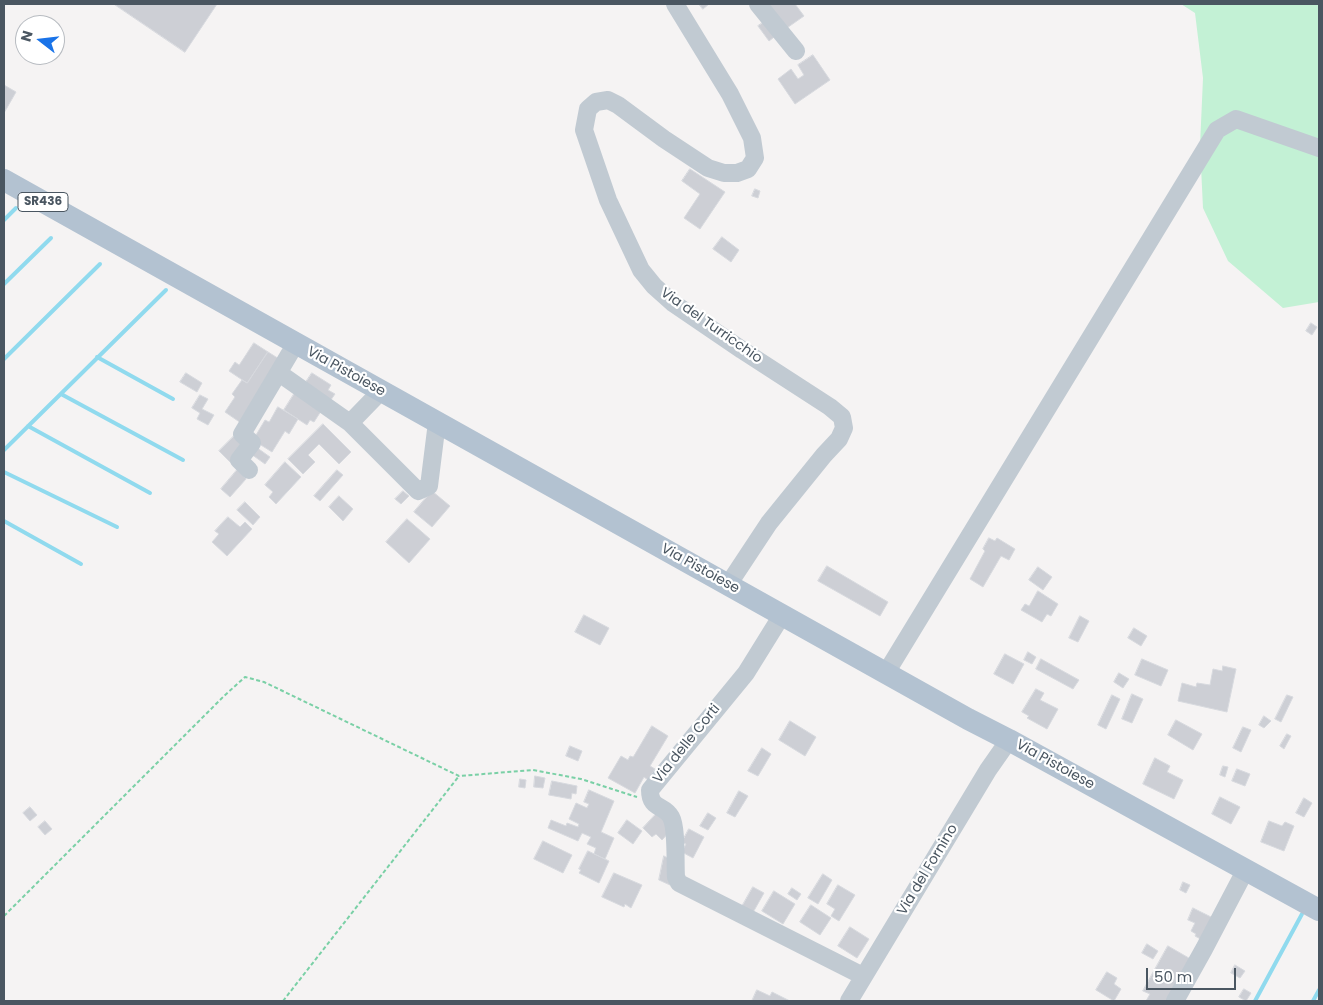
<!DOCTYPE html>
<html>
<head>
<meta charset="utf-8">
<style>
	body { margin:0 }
	#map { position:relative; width:1323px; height:1005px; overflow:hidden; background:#f5f3f3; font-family:Poppins,sans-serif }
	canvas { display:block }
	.frame { position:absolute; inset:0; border:5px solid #4a5661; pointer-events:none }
	.north { position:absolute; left:15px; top:15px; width:50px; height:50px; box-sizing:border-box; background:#fff; border:1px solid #b7bbc0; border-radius:50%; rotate:286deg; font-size:14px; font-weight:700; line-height:20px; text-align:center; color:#4a5661 }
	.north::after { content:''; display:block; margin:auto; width:18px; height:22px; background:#1a73e8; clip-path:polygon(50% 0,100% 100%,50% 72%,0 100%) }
	.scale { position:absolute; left:1146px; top:968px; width:90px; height:22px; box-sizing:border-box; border:2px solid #4a5661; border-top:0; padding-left:6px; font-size:15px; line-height:18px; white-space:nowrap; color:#4a5661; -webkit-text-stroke:4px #fff; paint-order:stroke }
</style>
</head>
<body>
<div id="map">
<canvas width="1323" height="1005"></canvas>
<div class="frame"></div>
<div class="north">N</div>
<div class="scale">50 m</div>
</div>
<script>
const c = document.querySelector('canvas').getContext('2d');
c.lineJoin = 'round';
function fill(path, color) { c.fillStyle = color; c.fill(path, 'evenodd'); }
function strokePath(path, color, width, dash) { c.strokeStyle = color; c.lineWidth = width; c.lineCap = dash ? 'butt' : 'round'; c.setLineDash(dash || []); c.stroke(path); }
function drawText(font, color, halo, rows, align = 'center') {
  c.font = font + ' Poppins,sans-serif'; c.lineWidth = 4.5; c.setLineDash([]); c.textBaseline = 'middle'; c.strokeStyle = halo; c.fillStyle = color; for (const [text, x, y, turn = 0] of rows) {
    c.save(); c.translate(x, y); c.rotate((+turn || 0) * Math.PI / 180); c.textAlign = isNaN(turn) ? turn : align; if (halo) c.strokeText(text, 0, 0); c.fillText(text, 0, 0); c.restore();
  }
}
fill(new Path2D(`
	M1181 4H1319V302L1283 308 1228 261 1203 208 1200 146 1203 78 1195 13Z`), '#c3f1d5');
strokePath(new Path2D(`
	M4 220 16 208
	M4 284 51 238
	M97 357 173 399
	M4 359 100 264
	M61 394 183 460
	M28 426 150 493
	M4 450 166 290
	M4 472 117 527
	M4 521 81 564
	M1255 1001 1302 914
	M1313 1001 1319 990`), '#90daee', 4);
const building = new Path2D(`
	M114 4H217L185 52Z
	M699 4H709L703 9Z
	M765 4H795L804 16 784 30Z
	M767 20 778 34 769 41 758 26Z
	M813 55 830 80 795 104 778 79 791 69 798 79 804 75 798 65Z
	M4 85 16 92 4 113Z
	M690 169 725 192 700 229 684 218 700 194 682 181Z
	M755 189 760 191 758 198 752 196Z
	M722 237 739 250 731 262 713 249Z
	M1311 323 1317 327 1312 335 1306 331Z
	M254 343 268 352 247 383 229 371 235 362 239 365Z
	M268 352 284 362 241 423 225 412 235 397 232 394 242 380 247 383Z
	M186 373 202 383 197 392 180 382Z
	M312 373 331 385 328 390 335 394 328 404 302 388Z
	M296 391 323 408 314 422 310 420 307 425 284 410Z
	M200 395 208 399 202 409 214 415 208 425 197 419 200 413 192 408Z
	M278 407 298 419 289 434 285 431 272 452 253 440 265 420 269 422Z
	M323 424 351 452 339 464 319 444 308 455 315 462 303 474 288 459Z
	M236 434 248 445 231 463 219 451Z
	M256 447 270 457 265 464 251 454Z
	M285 462 301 477 276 504 269 497 273 492 265 485Z
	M237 470 246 479 230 497 221 489Z
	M337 470 343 475 320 501 314 496Z
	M403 491 409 496 401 504 395 499Z
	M432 491 450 506 432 527 414 512Z
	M339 496 353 509 343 521 329 507Z
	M245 502 260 517 253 525 237 510Z
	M228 517 240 527 245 522 252 529 227 556 212 542 219 534 215 531Z
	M407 519 430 539 409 563 386 542Z
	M989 538 995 541 997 538 1015 549 1009 560 1001 556 983 587 970 579 985 551 983 549Z
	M827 566 888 602 880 616 818 581Z
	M1038 567 1052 577 1043 590 1029 580Z
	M1038 591 1058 604 1051 616 1047 614 1042 622 1021 610 1025 604 1029 606Z
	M584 615 609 628 600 645 575 632Z
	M1080 616 1089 621 1078 642 1069 638Z
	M1134 628 1147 636 1141 646 1128 638Z
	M1028 652 1036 657 1032 664 1024 660Z
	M1005 654 1024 664 1013 684 994 674Z
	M1041 659 1079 680 1073 689 1036 669Z
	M1142 659 1168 670 1161 686 1135 675Z
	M1223 666 1236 669 1227 712 1178 701 1182 683 1196 687 1197 683 1210 685 1213 669 1222 671Z
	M1119 673 1129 679 1123 688 1114 682Z
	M1036 689 1044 693 1040 700 1058 709 1047 729 1027 718 1029 716 1022 712Z
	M1132 694 1143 699 1132 723 1122 719Z
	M1112 695 1120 699 1106 729 1098 725Z
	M1287 695 1293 697 1281 722 1275 719Z
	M1264 716 1271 721 1264 728 1259 725Z
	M1176 720 1202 734 1193 750 1168 735Z
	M790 721 816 737 805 756 779 740Z
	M652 726 668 736 650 766 655 769 648 780 644 777 635 793 608 778 621 756 628 760 630 756 633 757Z
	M1243 727 1251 730 1241 752 1233 748Z
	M1287 734 1291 736 1284 749 1280 746Z
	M570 746 582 751 578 761 566 756Z
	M762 748 771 754 758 776 748 771Z
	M1155 758 1170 766 1167 772 1183 780 1174 799 1143 784Z
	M1223 766 1228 767 1225 777 1220 775Z
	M1237 769 1250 774 1245 786 1232 781Z
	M535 776 545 778 543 788 534 787Z
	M520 779 526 780 525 788 519 787Z
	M552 781 577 786 576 794 572 793 571 799 549 795Z
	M589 790 614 801 601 832 614 838 605 859 594 854 596 848 587 844 591 837 582 833 578 841 548 828 551 820 566 826 567 823 578 827 579 824 569 819 576 803 587 808 589 804 584 802Z
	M739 791 748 796 735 817 727 813Z
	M1220 797 1240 807 1231 824 1212 814Z
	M1304 798 1312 803 1304 817 1296 813Z
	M30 807 37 815 30 821 23 813Z
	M657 813 672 829 662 840 656 834 652 837 643 828Z
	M708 813 716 818 708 830 700 826Z
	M627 820 642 831 633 844 618 833Z
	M45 821 52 829 45 835 38 827Z
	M1269 821 1282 826 1285 822 1294 826 1284 851 1261 842Z
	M689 829 704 837 693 858 682 852 686 844 682 842Z
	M543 841 572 855 563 873 534 859Z
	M588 851 609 861 599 883 579 873 581 870 579 869Z
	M664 856 673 861 670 885 659 880Z
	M614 873 642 885 631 908 625 904 624 907 602 897Z
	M823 874 832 880 818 904 808 898Z
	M1183 882 1190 885 1186 893 1180 890Z
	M838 885 855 895 839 921 831 916 835 909 827 904Z
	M753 887 764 893 751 916 740 910Z
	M792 888 801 894 797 900 788 894Z
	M774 891 795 904 783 924 762 911Z
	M811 905 831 918 820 935 800 922Z
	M1193 908 1215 919 1204 941 1195 936 1196 934 1191 931 1195 923 1188 920Z
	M850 927 869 939 857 958 838 946Z
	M1147 944 1158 951 1153 959 1142 953Z
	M1168 946 1194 961 1171 1001H1146L1150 994 1143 991Z
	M1235 965 1245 971 1240 978 1231 973Z
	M1107 972 1117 978 1114 984 1121 989 1114 1001 1096 990Z
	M1244 989 1251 993 1246 1001 1239 997Z
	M757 990 770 996 772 992 790 1001H752Z`);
fill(building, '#cdcfd5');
strokePath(building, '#d7d9de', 1);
strokePath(new Path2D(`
	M4 916 224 696 245 677 264 682 459 776 533 770 581 779 637 797
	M283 1001 459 776`), '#7ad0a6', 2, [4, 2.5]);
strokePath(new Path2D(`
	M675 4 730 94 752 138 755 158 748 169 737 173H724L708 168 664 139 618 105 608 100 596 102 588 109 584 130 608 200 641 270 654 286 673 303 742 350 830 407 842 417 844 428 839 439 824 455 769 523 728 585
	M758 4 796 51
	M279 373 350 423 381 391
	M350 423 418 491 429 486 437 422
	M249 470 239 460 252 443 242 434 296 343
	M782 615 746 673 650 790C650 810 664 804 671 817 677 828 675 863 676 877L679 883 863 976
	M886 673 1217 130 1236 119 1319 148
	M849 1001 988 770 1009 740
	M1175 1001 1204 949 1246 869`), '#c1cad2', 18);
strokePath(new Path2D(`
	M4 180 968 719 1009 740 1319 910`), '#b3c2d1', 22);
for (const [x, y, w] of [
	[43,202,50]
]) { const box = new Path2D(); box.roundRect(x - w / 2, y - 9.5, w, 19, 4); c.fillStyle = '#fff'; c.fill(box); strokePath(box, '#4a5661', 1); }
drawText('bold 12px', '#4a5661', null, [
	["SR436",43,202]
]);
drawText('14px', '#4a5661', '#fff', [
	["Via del Turricchio",711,326,35],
	["Via Pistoiese",346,372,29],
	["Via Pistoiese",700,569,29],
	["Via delle Corti",687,744,-51],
	["Via Pistoiese",1055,765,29],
	["Via del Fornino",928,870,-59]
]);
</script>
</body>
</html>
